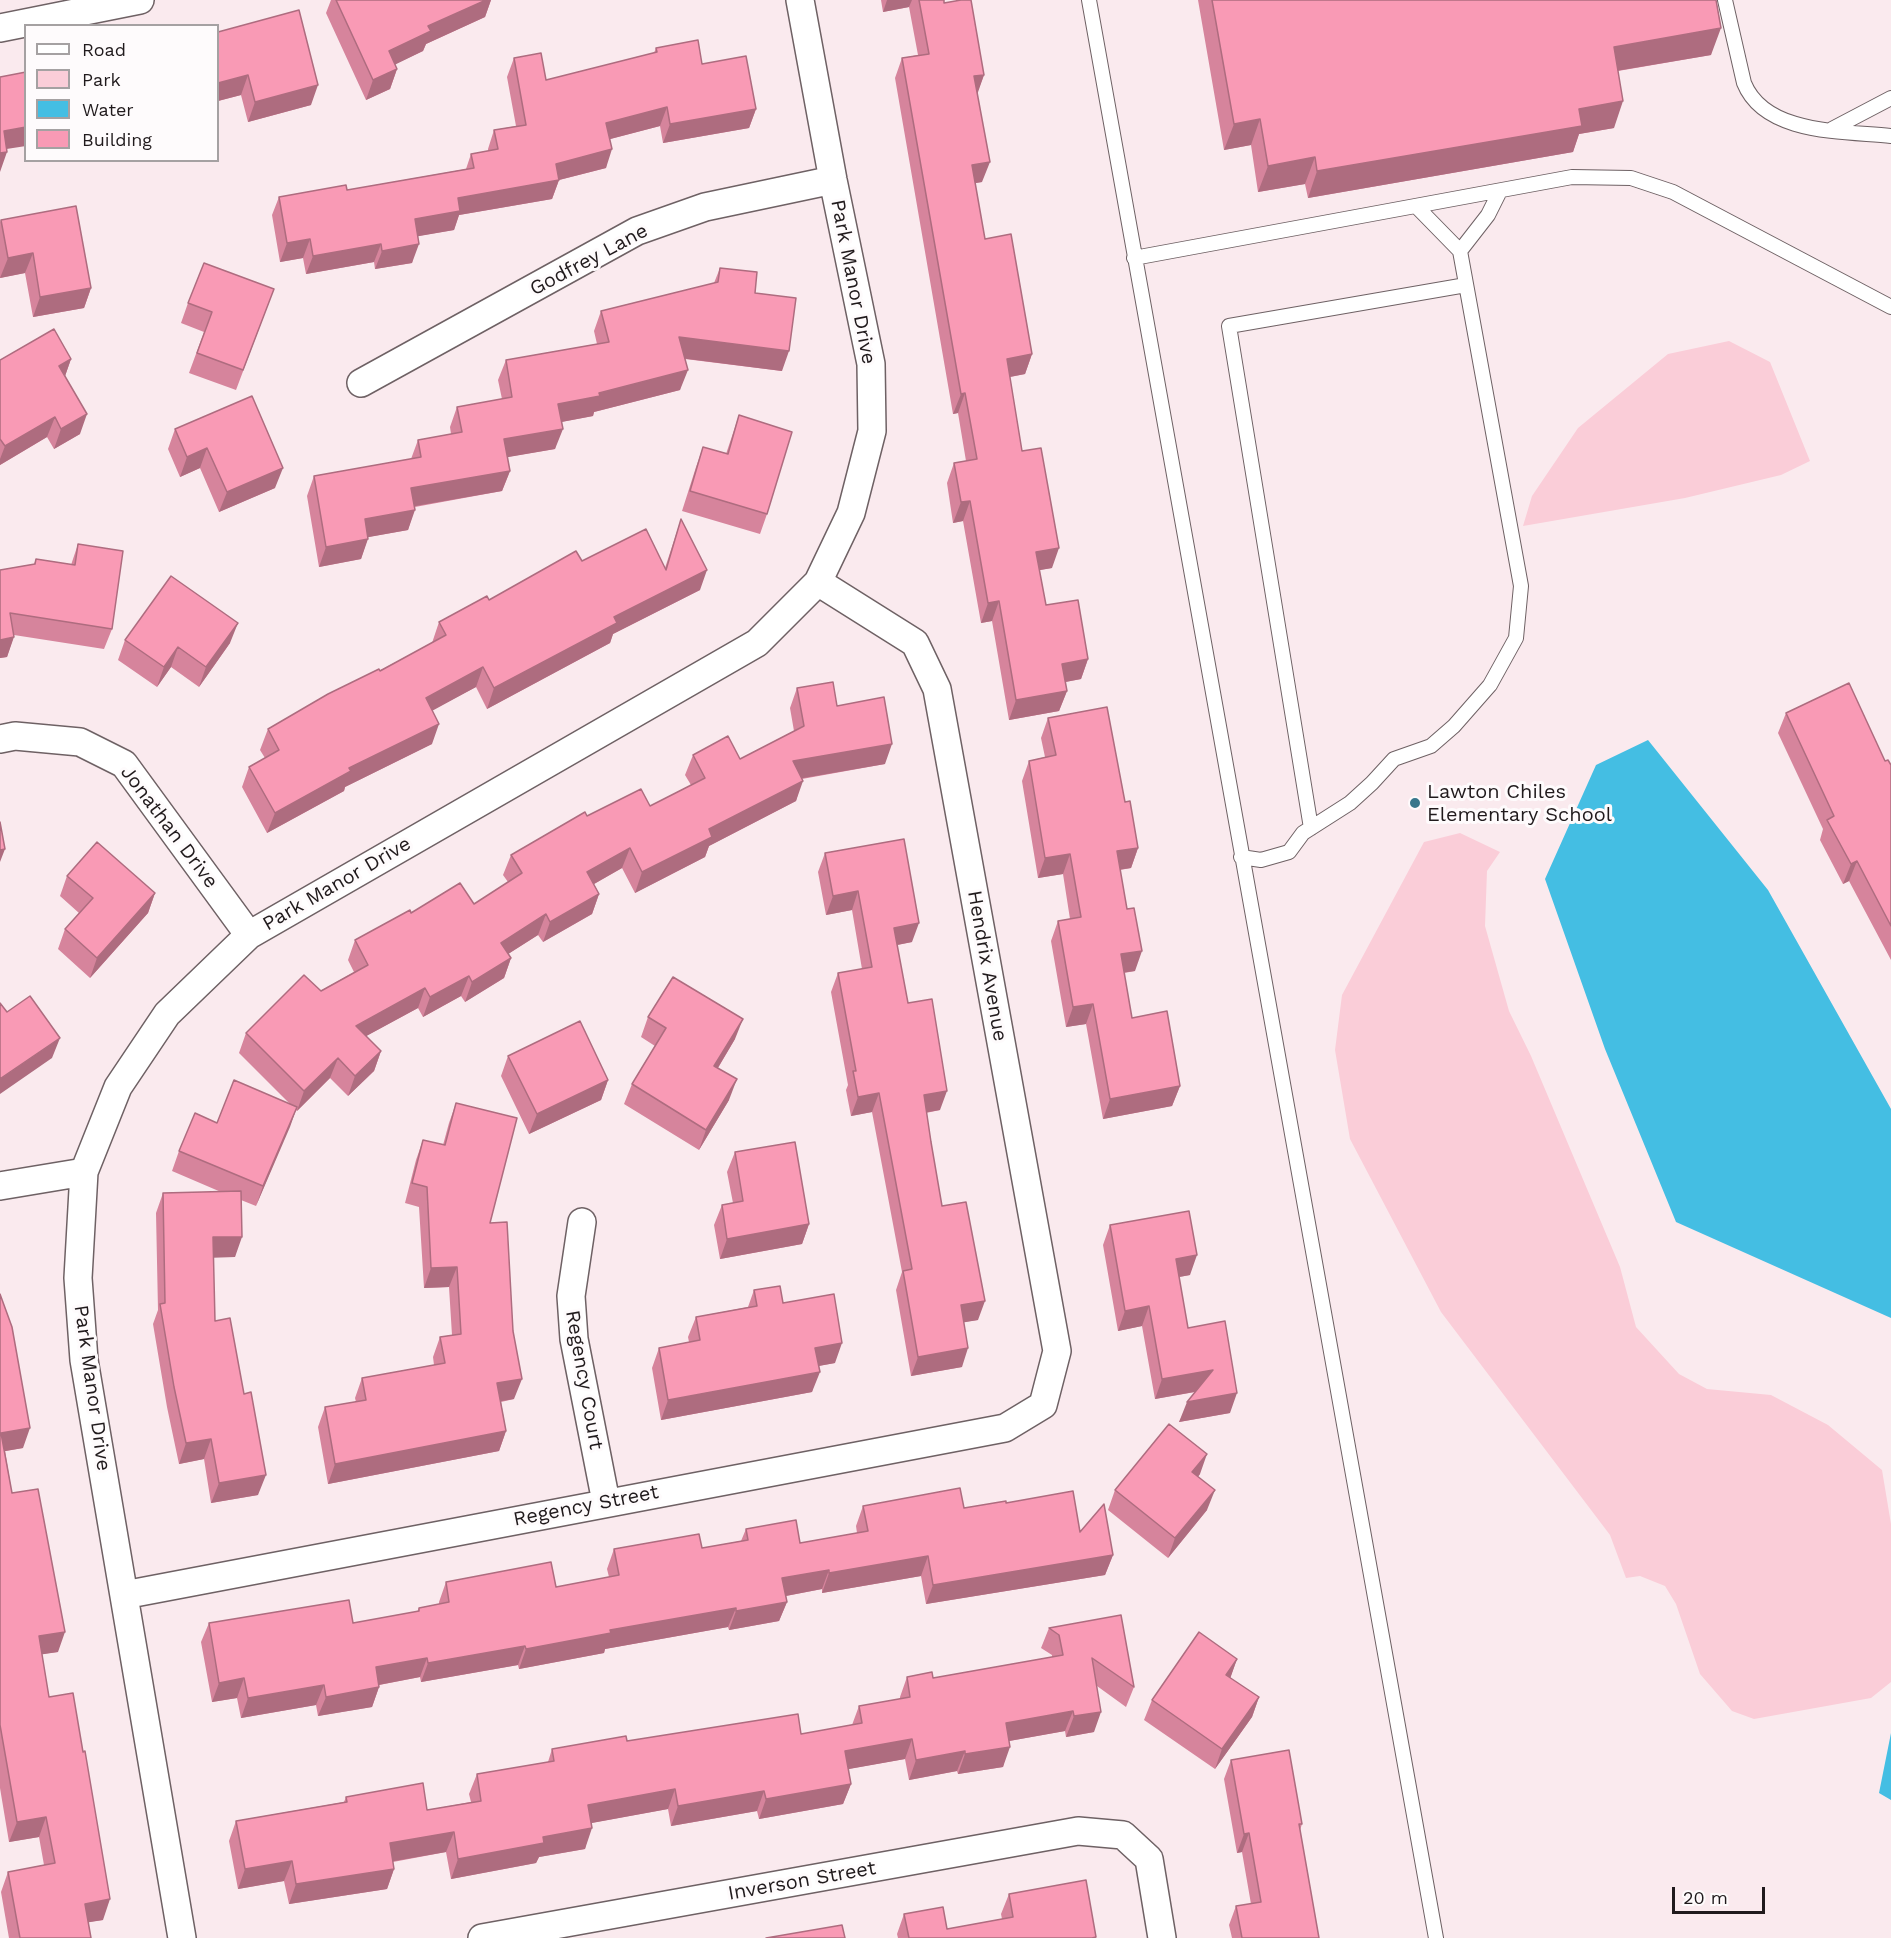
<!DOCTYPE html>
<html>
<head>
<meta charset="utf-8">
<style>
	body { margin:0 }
	#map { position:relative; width:1891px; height:1938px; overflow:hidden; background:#faeaee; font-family:"Work Sans",sans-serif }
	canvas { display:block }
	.legend { position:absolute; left:24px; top:24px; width:195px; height:138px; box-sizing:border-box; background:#fefbfc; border:2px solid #a5a1a2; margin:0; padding:8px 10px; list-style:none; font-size:18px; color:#201a1c }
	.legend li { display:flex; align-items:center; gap:12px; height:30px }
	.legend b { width:30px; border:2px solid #a5a1a2 }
	.scale { position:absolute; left:1672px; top:1887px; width:93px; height:27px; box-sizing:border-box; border:3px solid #201a1c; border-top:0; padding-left:8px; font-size:18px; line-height:21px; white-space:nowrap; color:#201a1c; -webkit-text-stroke:4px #fefbfc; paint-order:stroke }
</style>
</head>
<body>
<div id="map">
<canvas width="1891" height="1938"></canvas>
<ul class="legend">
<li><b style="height:8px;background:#fff"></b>Road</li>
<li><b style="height:16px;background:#facdd8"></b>Park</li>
<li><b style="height:16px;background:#44bee3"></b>Water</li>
<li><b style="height:16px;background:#f99ab5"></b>Building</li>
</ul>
<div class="scale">20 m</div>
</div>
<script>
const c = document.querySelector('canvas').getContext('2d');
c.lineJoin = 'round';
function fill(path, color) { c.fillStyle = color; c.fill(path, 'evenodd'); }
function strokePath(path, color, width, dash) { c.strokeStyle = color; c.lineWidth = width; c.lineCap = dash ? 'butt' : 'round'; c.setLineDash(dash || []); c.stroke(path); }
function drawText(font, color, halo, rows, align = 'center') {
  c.font = font + ' "Work Sans",sans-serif'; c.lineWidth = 6; c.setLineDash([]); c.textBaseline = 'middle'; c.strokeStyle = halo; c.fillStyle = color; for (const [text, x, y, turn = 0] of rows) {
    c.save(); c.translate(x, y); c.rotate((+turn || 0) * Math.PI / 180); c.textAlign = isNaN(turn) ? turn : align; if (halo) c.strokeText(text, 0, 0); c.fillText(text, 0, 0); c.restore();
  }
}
fill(new Path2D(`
	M1729 341 1770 362 1810 461 1781 475 1685 498 1523 526 1532 496 1578 428 1668 354Z
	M1460 833 1500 852 1487 871 1485 926 1509 1011 1531 1056 1620 1267 1636 1327 1679 1374 1707 1389 1771 1395 1828 1425 1882 1470 1891 1524V1682L1871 1698 1754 1719 1732 1711 1700 1674 1676 1604 1665 1586 1640 1576 1626 1578 1610 1535 1441 1312 1350 1139 1335 1050 1342 995 1424 842Z`), '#facdd8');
fill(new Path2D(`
	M1648 740 1768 890 1891 1109V1318L1676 1222 1605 1049 1545 879 1596 765Z
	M1891 1733V1800L1879 1793Z`), '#44bee3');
const service = new Path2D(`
	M1089 0 1436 1938
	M1725 0 1744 83C1765 135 1844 131 1891 136
	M1832 129 1891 98
	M1460 251 1488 215 1500 191
	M1134 258 1572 177 1631 178 1673 192 1891 307
	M1311 828 1229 326 1466 285
	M1241 857 1261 860 1289 852 1303 833 1350 803 1372 783 1394 759 1431 746 1454 726 1490 685 1516 638 1521 586 1460 251 1416 206`);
const minor = new Path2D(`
	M0 28 140 0
	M361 383 637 231 705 207 833 180
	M0 739 15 736 80 742 124 764 249 935
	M0 1186 84 1172
	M582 1222 571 1296 574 1339 606 1502
	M124 1595 1005 1428 1043 1405 1057 1351 937 689 915 643 818 582
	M182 1938 84 1360 78 1278 84 1172 118 1087 167 1014 249 935 757 643 818 582 851 513 872 431 871 364 833 180 800 0
	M482 1938 1078 1831 1123 1835 1149 1859 1162 1938`);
strokePath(service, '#6e6164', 16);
strokePath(minor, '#6e6164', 30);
strokePath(service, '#fff', 14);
strokePath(minor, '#fff', 27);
fill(new Path2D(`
	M331 0H491L485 17 426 44 423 51 395 64 397 69 390 89 366 100 326 13Z
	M881 0H944V3L984 75 977 93 982 182 975 183 985 239 1032 354 1025 374 1010 377 1022 451 1052 568 1039 570 1046 605 1088 659 1081 679 1065 682 1067 691 1059 711 1009 720 992 621 981 623 963 521 953 523 947 483 954 463 966 461 958 413 953 414 895 78 902 58 918 55 909 7 883 12Z
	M1198 0H1716L1711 55 1618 71 1614 128 1579 134 1573 152 1308 198 1305 184 1258 192 1251 145 1224 150Z
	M218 32 311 105 248 122 241 95 218 101Z
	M656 48 702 64 756 109 749 128 663 143 660 126 610 139 606 168 559 180 552 199 459 215 454 230 418 236 412 263 375 269 374 262 306 274 303 258 280 262 272 215 279 197 347 190 466 169 471 154 488 151V149L494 130 516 126 507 77 514 58 546 80 654 53Z
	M1 220 91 288 84 308 33 317 25 273 0 278V222Z
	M720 268 755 293 782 371 685 359 680 390 594 412 593 416 561 422 555 449 507 457 510 471 502 491 415 507 408 530 368 537 361 559 319 567 307 496 314 476 411 459 418 440 451 434 450 427 457 407 502 399 498 380 506 360 597 344 594 331 601 311 714 283Z
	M274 289 236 390 189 373 204 332 181 323 188 303Z
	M71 359 65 376 80 434 54 449 47 437 0 465V360Z
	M739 415 767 514 760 534 682 511 696 467 703 447 726 454Z
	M175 429 275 488 219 512 200 468 180 477 168 449Z
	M681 519 700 590 613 634 610 643 487 709 476 687 432 710V744L345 787 344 791 267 833 242 787 249 767 265 758 260 750 268 729 432 643 439 622 489 600 582 561 665 568Z
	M78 544 112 629 104 649 14 635 7 657 0 658V570L34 564 36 559 71 565Z
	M125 640 230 643 199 687 171 667 157 687 118 660Z
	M797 688 837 706 885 764 802 779 796 801 709 846 705 857 635 893 622 868 594 884 599 894 592 914 543 942 538 935 508 954 511 958 504 978 465 1002 461 996 423 1017 418 1008 366 1036 381 1051 374 1071 348 1096 330 1078 297 1111 296 1110 256 1206 241 1200 235 1257H213L215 1321 258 1495 211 1503 204 1459 179 1464 167 1407 153 1324 158 1310 156 1213 163 1193 221 1192 172 1171 179 1151 217 1123 290 1104 239 1053 246 1033 354 972 348 960 355 940 411 913 474 904 508 882 503 875 511 855 587 816 650 806 691 785 685 775 693 755 740 759 794 731 790 708Z
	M1786 713 1885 761 1891 765V960L1849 881 1843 884 1820 840 1823 829 1778 733Z
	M1048 718 1125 802 1138 848 1131 868 1120 870 1135 971 1124 973 1132 1018 1180 1086 1172 1106 1103 1119 1086 1024 1066 1027 1051 941 1058 921 1070 919 1063 874 1038 878 1022 781 1029 761 1045 757 1041 738Z
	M825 853 912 942 897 945 908 1003 940 1110 926 1113 931 1142 942 1206 978 1320 964 1322 962 1367 911 1376 896 1290 902 1272 872 1112 851 1116 846 1090 848 1085 831 992 838 973 862 969 852 910 826 915 818 872Z
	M67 876 155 893 148 913 90 978 58 949 65 929 79 913 60 896Z
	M648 1017 735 1039 718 1068 729 1100 699 1150 624 1104 632 1084 655 1046 641 1037Z
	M508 1056 608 1080 601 1100 529 1134 501 1076Z
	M456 1103 490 1223 514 1399 501 1402 506 1431 499 1451 328 1484 318 1427 325 1407 356 1402 355 1398 362 1378 434 1365 433 1357 440 1337 452 1335 449 1287 424 1288 419 1207 405 1203 416 1160 423 1140 443 1145 449 1123Z
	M735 1152 809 1224 802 1244 720 1259 714 1225 722 1205 733 1203 727 1172Z
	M1110 1225 1190 1275 1179 1277 1188 1328 1230 1413 1179 1422 1195 1392 1155 1399 1142 1326 1118 1331 1103 1245Z
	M754 1290 783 1303 835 1363 818 1366 812 1392 661 1420 652 1368 659 1348 689 1342 688 1337 696 1317 748 1307Z
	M0 1294 23 1448 5 1451 12 1493 58 1652 42 1654 49 1697 103 1920 88 1922 91 1938H9L1 1892 8 1872 44 1865 39 1837 9 1842 0 1788Z
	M1200 1474 1198 1477 1207 1510 1168 1558 1108 1510 1115 1490Z
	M1006 1503 1080 1532 1113 1555 1105 1575 926 1604 921 1576 822 1593V1589L786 1596 787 1602 779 1621 729 1630 728 1627 605 1649 604 1653 519 1669 518 1665 421 1682 420 1677 379 1685V1687L372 1707 318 1716 316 1705 241 1718 237 1698 212 1702 201 1642 209 1623H353L417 1612 419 1608 439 1604V1602L446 1582 556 1587 609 1577 607 1569 614 1549 702 1548 741 1541 746 1529 800 1543 857 1533 856 1526 863 1506 964 1508Z
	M1049 1628 1134 1687 1126 1707 1097 1686 1094 1732 1066 1737 1065 1731 1009 1741 1003 1767 958 1774 957 1771 909 1780 905 1759 848 1769 851 1784 843 1804 759 1819 757 1811 671 1826 668 1809 591 1823 585 1849 539 1857 536 1863 451 1879 446 1852 393 1862 394 1869 387 1889 289 1904 284 1881 238 1889 229 1841 236 1821 344 1802 346 1797 427 1810 471 1802 469 1794 477 1774 548 1762 552 1749 627 1741 801 1734 852 1725 859 1706 900 1699V1697L907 1677 933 1678 1052 1657V1655L1041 1648Z
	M1237 1659 1230 1678 1259 1697 1252 1717 1215 1769 1144 1720 1152 1700Z
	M1231 1760 1302 1824 1300 1830 1319 1938H1232L1229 1925 1236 1906 1251 1904 1242 1852 1237 1853 1224 1779Z
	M1009 1894 1096 1937V1938H898L897 1934 904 1914 947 1929 1002 1919 1001 1914Z`), '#d6849c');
fill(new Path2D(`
	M486 0H491L485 17 426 44 423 51 382 71 389 51 428 26Z
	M887 0H912L909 7 883 12Z
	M1721 28 1711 55 1604 73 1614 47Z
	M397 69 390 89 366 100 373 80Z
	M248 75 241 95 218 101V83Z
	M984 75 977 95 974 76Z
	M318 85 311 105 248 122 255 102Z
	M1623 101 1614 128 1579 134 1573 152 1308 198 1317 171 1579 109Z
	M667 107 660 126 599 142 606 123Z
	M756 109 749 128 663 143 670 124Z
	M1260 119 1251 145 1224 150 1234 124Z
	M26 127V146L0 150 4 131Z
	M612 149 606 168 555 181 559 180 552 199 459 215 454 230 408 238 415 219 458 198 556 164Z
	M7 152 0 172V153Z
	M1315 157 1305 184 1258 192 1268 166Z
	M990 162 982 182 964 185 972 165Z
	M310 239 303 258 280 262 287 243Z
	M381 244 374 262 306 274 313 256Z
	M419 244 412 263 375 269 382 251Z
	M33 253 25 273 0 278 8 258Z
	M91 288 84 308 33 317 40 297Z
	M679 337 789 351 782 371 672 357Z
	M1032 354 1025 374 999 379 1007 359Z
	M71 359 64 379 59 366Z
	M688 370 680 390 594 412 593 416 551 424 558 404Z
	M965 393 958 413 953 414 961 394Z
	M87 414 80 434 54 449 61 429Z
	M55 417 47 437 0 465V459L5 446Z
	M563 429 555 449 497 459 504 439Z
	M207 448 200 468 180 477 187 457Z
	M283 468 275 488 219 512 227 492Z
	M510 471 502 491 404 508 411 488Z
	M970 501 963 521 953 523 961 502Z
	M415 510 408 530 358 539 365 519Z
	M368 539 361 559 319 567 326 547Z
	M1059 548 1052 568 1029 572 1036 552Z
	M707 570 700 590 613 634 610 643 487 709 494 688 614 617Z
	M999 601 992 621 981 623 988 603Z
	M238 623 230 643 199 687 206 667Z
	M14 637 7 657 0 658V640Z
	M178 647 171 667 157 687 164 667Z
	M1088 659 1081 679 1055 684 1062 664Z
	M483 667 476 687 419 718 426 698Z
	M1067 691 1059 711 1009 720 1016 700Z
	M439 724 432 744 345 787 344 791 267 833 275 813 349 768Z
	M892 744 885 764 786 781 793 761Z
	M803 781 796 801 709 846 705 857 635 893 642 872 709 829Z
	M630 848 622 868 580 892 587 872Z
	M1138 848 1131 868 1110 871 1117 851Z
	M5 849 0 862V850Z
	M1070 854 1063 874 1038 878 1045 858Z
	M1857 861 1849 881 1843 884 1851 864Z
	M858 891 852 910 826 915 833 896Z
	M155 893 148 913 90 978 97 958Z
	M599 894 592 914 543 942 550 922Z
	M546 914 538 935 494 963 501 943Z
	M919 923 912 942 887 947 894 928Z
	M1142 951 1135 971 1113 974 1121 954Z
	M511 958 504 978 465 1002 472 982Z
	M469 976 461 996 423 1017 430 997Z
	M425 988 418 1008 348 1046 356 1026Z
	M1093 1004 1086 1024 1066 1027 1073 1007Z
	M743 1019 735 1039 707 1086 714 1066Z
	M60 1038 52 1058 0 1094V1079Z
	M381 1051 374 1071 348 1096 355 1076Z
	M338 1058 330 1078 297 1111 304 1091Z
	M737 1079 729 1100 699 1150 706 1130Z
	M608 1080 601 1100 529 1134 537 1114Z
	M1180 1086 1172 1106 1103 1119 1110 1099Z
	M947 1091 940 1110 917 1114 924 1095Z
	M879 1093 872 1112 851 1116 858 1097Z
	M297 1107 290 1127 256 1206 263 1186Z
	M809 1224 802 1244 720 1259 727 1239Z
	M213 1237H242L235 1257 206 1258Z
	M1197 1255 1190 1275 1168 1279 1176 1259Z
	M457 1267 449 1287 424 1288 431 1268Z
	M985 1301 978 1320 954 1324 961 1305Z
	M1149 1306 1142 1326 1118 1331 1125 1311Z
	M842 1343 835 1363 808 1368 815 1348Z
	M968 1348 962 1367 911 1376 918 1357Z
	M1213 1370 1205 1390 1155 1399 1162 1379Z
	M820 1372 812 1392 661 1420 668 1400Z
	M522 1379 514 1399 490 1403 497 1383Z
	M1237 1393 1230 1413 1179 1422 1187 1402Z
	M30 1428 23 1448 0 1452 1 1433Z
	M506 1431 499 1451 328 1484 335 1464Z
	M211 1439 204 1459 179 1464 186 1443Z
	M1207 1454 1200 1474 1185 1492 1192 1472Z
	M266 1475 258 1495 211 1503 219 1483Z
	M1215 1490 1207 1510 1168 1558 1175 1538Z
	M1113 1555 1105 1575 926 1604 933 1585Z
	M928 1556 921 1576 822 1593 829 1573Z
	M829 1570 822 1589 775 1598 782 1578Z
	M787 1602 779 1621 729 1630 736 1611Z
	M736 1608 728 1627 605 1649 604 1653 519 1669 526 1649 610 1630Z
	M65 1632 58 1652 31 1656 39 1636Z
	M525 1646 518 1665 421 1682 428 1663Z
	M427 1658 420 1677 368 1687 376 1667Z
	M1237 1659 1230 1679 1226 1675Z
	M244 1678 237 1698 212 1702 219 1683Z
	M324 1685 316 1705 241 1718 248 1698Z
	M379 1687 372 1707 318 1716 326 1697Z
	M1259 1697 1252 1717 1215 1769 1222 1749Z
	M1073 1711 1065 1731 998 1743 1006 1723Z
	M1101 1712 1094 1732 1066 1737 1074 1716Z
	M912 1739 905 1759 838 1771 845 1751Z
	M1010 1747 1003 1767 958 1774 965 1754Z
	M965 1751 957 1771 909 1780 916 1760Z
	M851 1784 843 1804 759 1819 766 1799Z
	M675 1789 668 1809 581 1825 588 1805Z
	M764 1791 757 1811 671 1826 678 1806Z
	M46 1817 39 1837 9 1842 17 1822Z
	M592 1828 585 1849 539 1857 536 1863 451 1879 458 1859 543 1837Z
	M454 1832 446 1852 383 1863 390 1843Z
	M1249 1833 1242 1852 1237 1853 1244 1834Z
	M292 1861 284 1881 238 1889 245 1869Z
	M394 1869 387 1889 289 1904 296 1884Z
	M110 1899 103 1920 78 1924 85 1904Z`), '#ae6c7f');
const building = new Path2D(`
	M336 0H486L428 26 431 31 389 51 397 69 373 80Z
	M919 0H944V3L961 0H971L984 75 974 76 990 162 972 165 985 239 1011 234 1032 354 1007 359 1022 451 1041 448 1059 548 1036 552 1046 605 1078 600 1088 659 1062 664 1067 691 1016 700 999 601 988 603 970 501 961 502 954 463 977 459 965 393 961 394 902 58 929 54Z
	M1212 0H1716L1721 28 1614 47 1623 101 1579 109 1582 126 1317 171 1315 157 1268 166 1260 119 1234 124Z
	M299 10 318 85 255 102 248 75 218 83V32Z
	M698 40 702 64 746 56 756 109 670 124 667 107 606 123 612 149 556 164 559 180 458 198 460 211 415 219 419 244 382 251 381 244 313 256 310 239 287 243 279 197 346 185 347 190 474 168 471 154 498 149 494 130 526 125 514 58 541 53 546 80 657 52 656 48Z
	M26 72V127L4 131 7 152 0 153V77Z
	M76 206 91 288 40 297 33 253 8 258 1 220Z
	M204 263 274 289 243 370 197 353 212 312 188 303Z
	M720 268 757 272 755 293 796 298 789 351 679 337 688 370 599 393 600 396 558 404 563 429 504 439 510 471 411 488 415 510 365 519 368 539 326 547 314 476 421 457 418 440 462 432 457 407 512 397 506 360 609 342 601 311 718 282Z
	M54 329 71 359 59 366 87 414 61 429 55 417 5 446 0 439V360Z
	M252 396 283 468 227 492 207 448 187 457 175 429Z
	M739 415 792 432 767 514 690 491 703 447 728 454Z
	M681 519 707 570 614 617 617 623 494 688 483 667 426 698 439 724 349 768 351 771 275 813 249 767 279 750 268 729 328 694 379 669 380 671 446 635 439 622 487 596 489 600 576 551 582 561 646 529 666 570Z
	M78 544 123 551 112 629 10 613 14 637 0 640V570L35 564 36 559 75 565Z
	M171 576 238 623 206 667 178 647 164 667 125 640Z
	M833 682 837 706 884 697 892 744 793 761 803 781 709 829 712 837 642 872 630 848 587 872 599 894 550 922 546 914 501 943 511 958 472 982 469 976 430 997 425 988 356 1026 381 1051 355 1076 338 1058 304 1091 246 1033 304 975 321 991 368 965 355 940 410 910 411 913 460 883 474 904 522 873 511 855 585 812 587 816 641 789 650 806 705 778 693 755 728 736 740 759 804 726 797 688Z
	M1849 683 1885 761 1888 760 1891 765V926L1857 861 1851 864 1827 820 1834 816 1786 713Z
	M1107 707 1125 802 1130 801 1138 848 1117 851 1127 909 1134 908 1142 951 1121 954 1132 1018 1167 1011 1180 1086 1110 1099 1093 1004 1073 1007 1058 921 1081 917 1070 854 1045 858 1029 761 1056 755 1048 718Z
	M0 822 5 849 0 850Z
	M904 839 919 923 894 928 908 1003 932 999 947 1091 924 1095 931 1142 942 1206 966 1202 985 1301 961 1305 968 1348 918 1357 903 1271 912 1269 879 1093 858 1097 853 1071H856L838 973 872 967 858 891 833 896 825 853Z
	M97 842 155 893 97 958 65 929 93 898 67 876Z
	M673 977 743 1019 714 1066 737 1079 706 1130 632 1084 666 1028 648 1017Z
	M30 996 60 1038 0 1079V1003L7 1012Z
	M580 1021 608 1080 537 1114 508 1056Z
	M234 1080 297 1107 263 1186 179 1151 195 1113 217 1123Z
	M456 1103 517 1118 490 1223 507 1222 513 1331 522 1379 497 1383 506 1431 335 1464 325 1407 366 1400 362 1378 445 1363 440 1337 461 1334 457 1267 431 1268 427 1187 412 1183 423 1140 445 1145Z
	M795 1142 809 1224 727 1239 722 1205 743 1201 735 1152Z
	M241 1191 242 1237H213L215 1321 230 1318 244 1394 251 1392 266 1475 219 1483 211 1439 186 1443 174 1387 160 1304 165 1303 163 1193Z
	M1189 1211 1197 1255 1176 1259 1188 1328 1225 1321 1237 1393 1187 1402 1213 1370 1162 1379 1149 1306 1125 1311 1110 1225Z
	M780 1286 783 1303 834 1294 842 1343 815 1348 820 1372 668 1400 659 1348 700 1340 696 1317 757 1306 754 1290Z
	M0 1294 12 1327 30 1428 1 1433 12 1493 38 1489 65 1632 39 1636 49 1697 73 1693 83 1752 85 1751 110 1899 85 1904 91 1938H20L8 1872 55 1863 46 1817 17 1822 0 1725Z
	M1169 1424 1207 1454 1192 1472 1215 1490 1175 1538 1115 1490Z
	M960 1488 964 1508 1006 1501V1503L1073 1491 1080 1532 1104 1504 1113 1555 933 1585 928 1556 829 1573V1570L782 1578 787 1602 736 1611V1608L610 1630 611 1633 526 1649 525 1646 428 1663 427 1658 376 1667 379 1687 326 1697 324 1685 248 1698 244 1678 219 1683 209 1623 349 1600 353 1623 419 1611V1608L449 1602 446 1582 551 1562 556 1587 619 1575 614 1549 699 1534 702 1548 748 1540 746 1529 796 1520 800 1543 868 1531 863 1506Z
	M1121 1615 1134 1687 1092 1658 1101 1712 1074 1716 1073 1711 1006 1723 1010 1747 965 1754V1751L916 1760 912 1739 845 1751 851 1784 766 1799 764 1791 678 1806 675 1789 588 1805 592 1828 543 1837 544 1843 458 1859 454 1832 390 1843 394 1869 296 1884 292 1861 245 1869 236 1821 347 1802 346 1797 423 1783 427 1810 481 1801 477 1774 554 1761 552 1749 626 1736 627 1741 798 1714 801 1734 862 1723 859 1706 910 1697 907 1677 932 1672 933 1678 1063 1655 1059 1635 1049 1628Z
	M1199 1632 1237 1659 1226 1675 1259 1697 1222 1749 1152 1700Z
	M1289 1750 1302 1824H1299L1319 1938H1242L1236 1906 1261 1902 1249 1833 1244 1834 1231 1760Z
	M1086 1880 1096 1937 1092 1938H909L904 1914 943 1907 947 1929 1013 1917 1009 1894Z
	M842 1925 845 1938H766Z`);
fill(building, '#f99ab5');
strokePath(building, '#ae6c7f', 1.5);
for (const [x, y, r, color] of [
	[1415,803,6,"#38778c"]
]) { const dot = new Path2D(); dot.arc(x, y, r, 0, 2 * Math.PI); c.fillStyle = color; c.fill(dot); strokePath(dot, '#fefbfc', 2); }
drawText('20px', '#201a1c', '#fefbfc', [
	["Godfrey Lane",589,260,-28],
	["Park Manor Drive",853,282,79],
	["Jonathan Drive",169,827,53],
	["Park Manor Drive",337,884,-30],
	["Hendrix Avenue",987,966,80],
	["Regency Court",584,1380,80],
	["Park Manor Drive",92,1388,82],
	["Regency Street",586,1506,-11],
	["Inverson Street",802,1881,-10]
]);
drawText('20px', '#201a1c', '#fefbfc', [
	["Lawton Chiles",1427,792],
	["Elementary School",1427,815]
], 'left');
</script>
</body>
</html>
